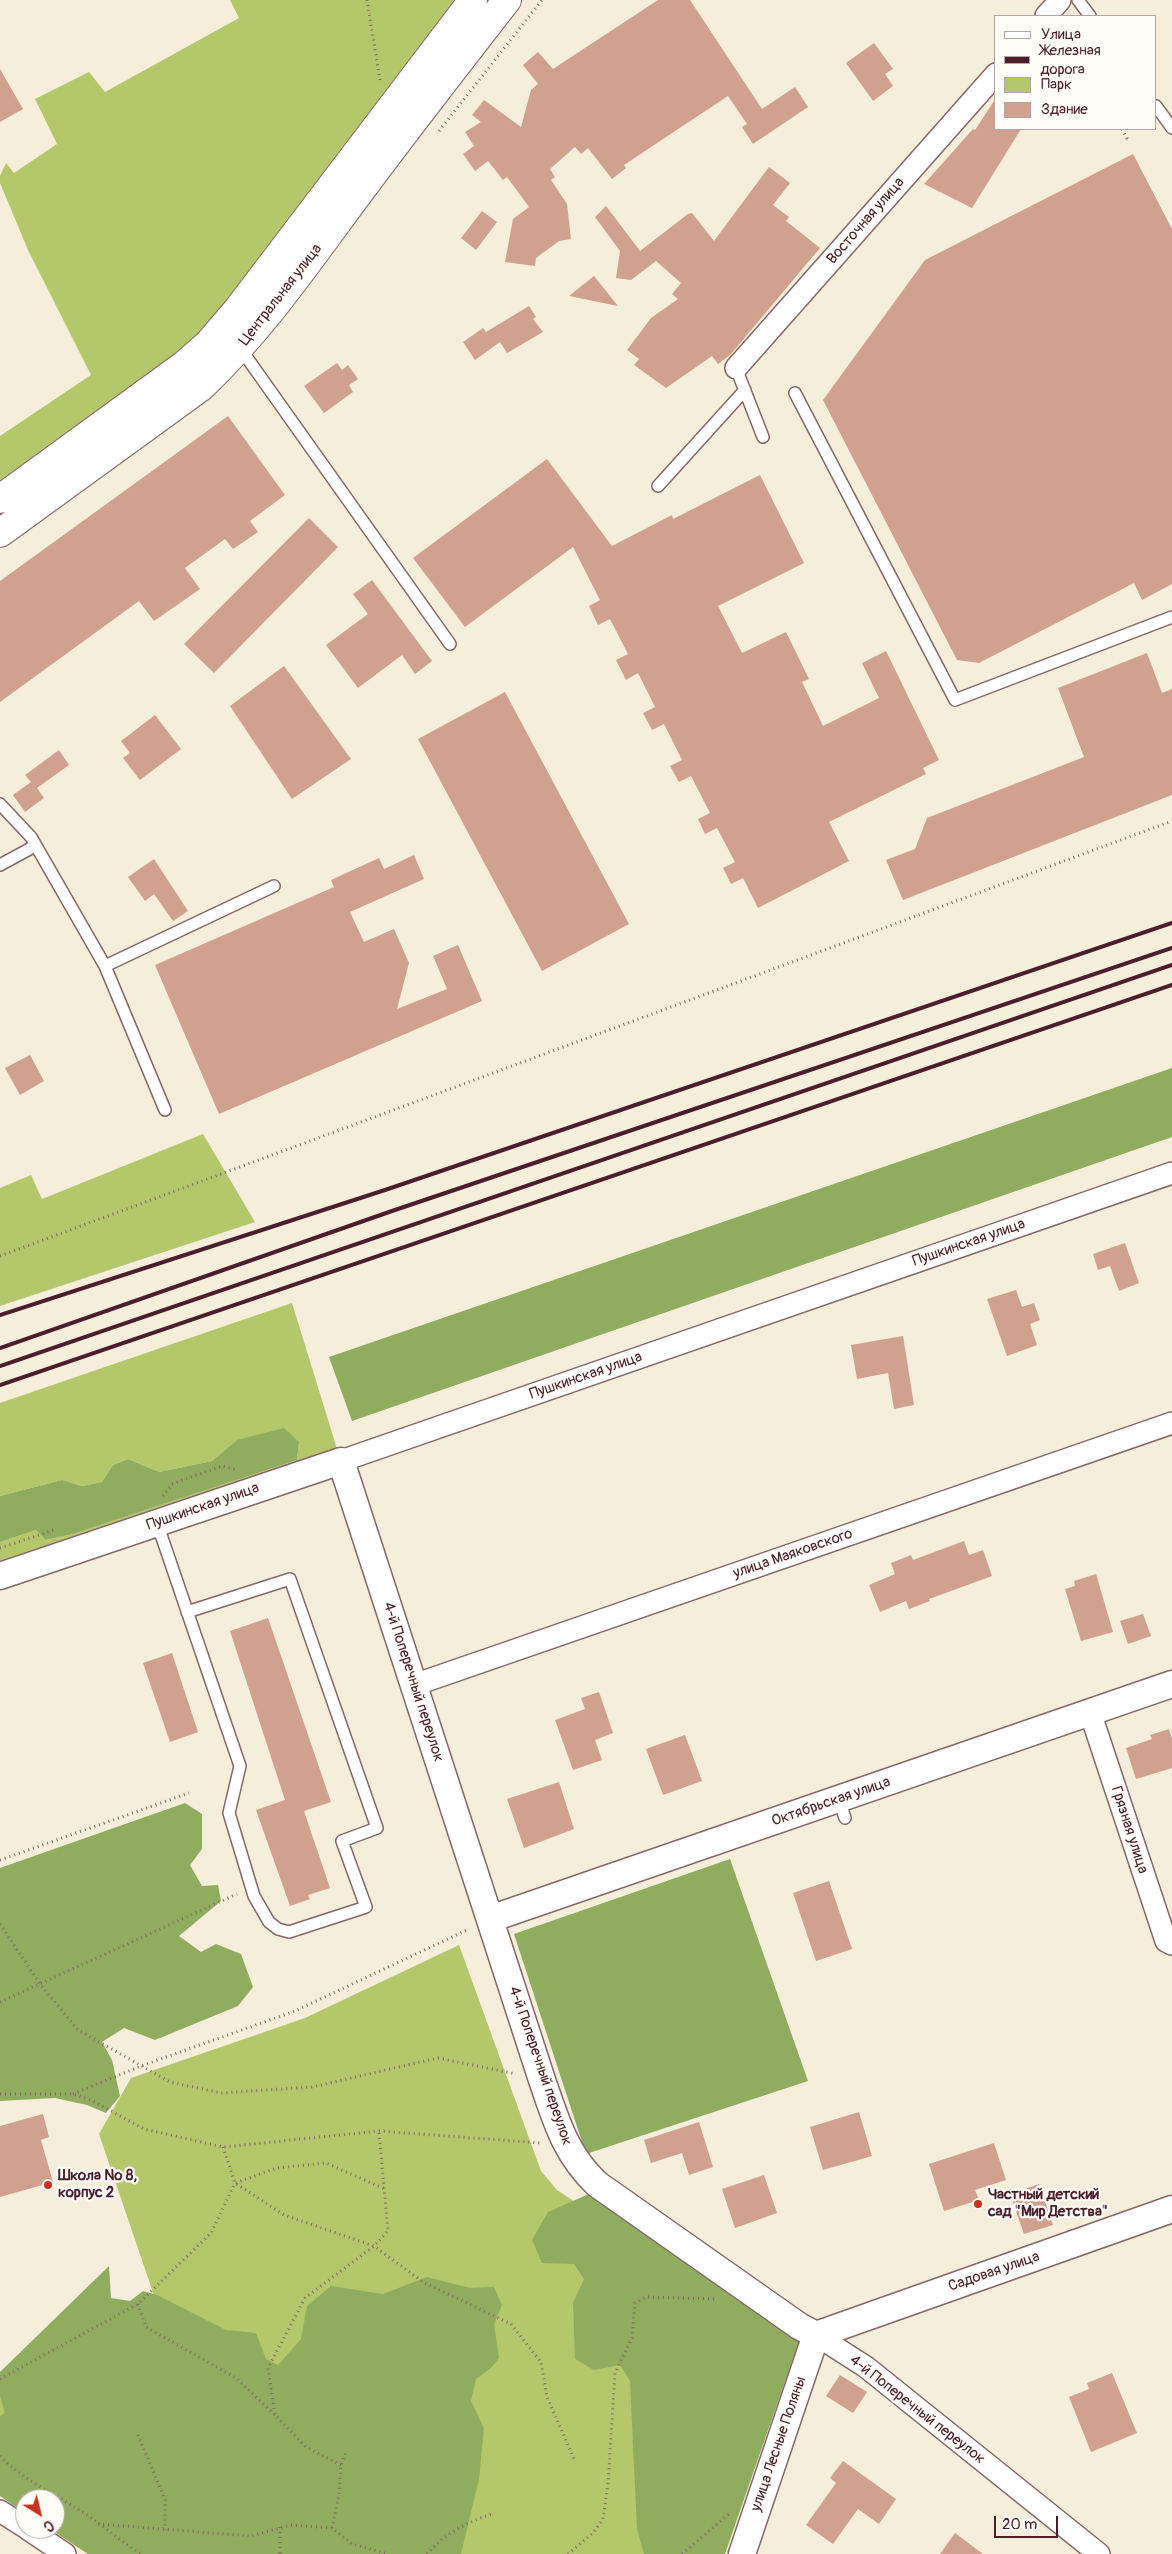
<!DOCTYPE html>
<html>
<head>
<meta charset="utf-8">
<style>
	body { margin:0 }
	#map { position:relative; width:1172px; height:2554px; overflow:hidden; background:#f4eeda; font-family:Pangolin,sans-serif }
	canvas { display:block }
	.legend { position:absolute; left:994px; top:15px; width:162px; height:115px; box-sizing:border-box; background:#fdfcf7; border:1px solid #b5a4a5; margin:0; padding:6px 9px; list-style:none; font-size:15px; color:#4a1f2b }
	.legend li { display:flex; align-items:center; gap:10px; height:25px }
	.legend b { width:25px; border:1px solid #b5a4a5 }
	.north { position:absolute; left:15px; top:2489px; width:50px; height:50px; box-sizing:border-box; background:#fdfcf7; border:1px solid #b5a4a5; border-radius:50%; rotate:144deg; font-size:14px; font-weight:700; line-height:20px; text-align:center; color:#4a1f2b }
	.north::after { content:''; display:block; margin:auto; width:18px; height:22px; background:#c8321e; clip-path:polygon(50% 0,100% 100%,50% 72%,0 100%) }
	.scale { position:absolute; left:994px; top:2516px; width:64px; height:22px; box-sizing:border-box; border:2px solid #4a1f2b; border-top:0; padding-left:6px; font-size:15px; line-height:18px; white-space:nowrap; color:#4a1f2b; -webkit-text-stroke:4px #fdfcf7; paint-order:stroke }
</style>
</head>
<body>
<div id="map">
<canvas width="1172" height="2554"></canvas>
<ul class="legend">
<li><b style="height:6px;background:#fff"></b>Улица</li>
<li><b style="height:6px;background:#4a1f2b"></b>Железная дорога</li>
<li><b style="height:14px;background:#b4c76b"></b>Парк</li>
<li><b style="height:14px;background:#d0a18e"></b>Здание</li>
</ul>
<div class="north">С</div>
<div class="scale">20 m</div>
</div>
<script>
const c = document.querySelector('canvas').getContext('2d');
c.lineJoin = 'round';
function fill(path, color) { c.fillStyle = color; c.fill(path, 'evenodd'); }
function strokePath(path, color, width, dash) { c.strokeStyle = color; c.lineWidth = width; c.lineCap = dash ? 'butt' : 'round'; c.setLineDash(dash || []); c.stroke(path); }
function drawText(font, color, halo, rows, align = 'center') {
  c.font = font + ' Pangolin,sans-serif'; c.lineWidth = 4.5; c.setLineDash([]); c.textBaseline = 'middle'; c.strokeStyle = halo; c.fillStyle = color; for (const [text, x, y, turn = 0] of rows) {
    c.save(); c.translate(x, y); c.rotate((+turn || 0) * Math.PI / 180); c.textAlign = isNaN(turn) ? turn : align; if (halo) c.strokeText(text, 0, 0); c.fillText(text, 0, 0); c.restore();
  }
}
fill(new Path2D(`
	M230 0H466L203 341 0 492V436L91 375 28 250 0 183V176L6 163 14 173 57 144 35 99 89 72 105 92 239 18Z
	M203 1134 255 1222 0 1306V1188L31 1175 42 1199Z
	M292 1303 338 1452 0 1565V1542L36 1530 47 1540 73 1534 297 1460 299 1442 237 1440 212 1461 159 1472 128 1459 113 1465 102 1482 82 1486 62 1480 0 1496V1403Z
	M459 1945 541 2171 557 2190 792 2345 720 2554H99L55 2499H25L0 2487V2395L161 2316 99 2134 131 2078 305 2018Z`), '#b4c76b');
fill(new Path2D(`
	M1172 1068V1137L352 1421 329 1357Z
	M284 1428 299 1442 297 1460 73 1534 46 1540 36 1530 0 1542V1496L62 1480 82 1486 102 1482 113 1465 128 1459 159 1472 212 1461 237 1440Z
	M185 1803 202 1814V1849L190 1865 202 1886 218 1885 221 1901 179 1936 201 1952 216 1944 241 1954 253 1987 238 2006 155 2040 124 2028 102 2042 112 2060 120 2096 106 2113 87 2105 55 2098 0 2101V1868Z
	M730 1859 808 2081 586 2154 514 1934Z
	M589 2194 800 2338 725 2554H644L637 2529 630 2381 620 2365 594 2370 575 2359 573 2303 584 2279 574 2264 542 2263 532 2240 548 2212Z
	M109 2266 111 2298 130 2301 143 2291 157 2295 226 2330 256 2333 266 2359 278 2365 301 2339 307 2306 331 2286 383 2294 427 2277 470 2288 494 2287 502 2305 494 2324 499 2358 491 2368 476 2379 471 2401 484 2428 479 2479 461 2554H88L50 2529H55V2499H25V2513L0 2496V2416L5 2413 0 2396V2372Z`), '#8fac5f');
fill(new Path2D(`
	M658 0H690L762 109 795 87 808 107 753 144 742 127 747 124 728 96 624 165 626 168 612 179 588 148 581 154 575 147 550 169 555 177 551 180 567 204 571 239 559 241 536 258 535 266 505 262 513 219 529 207 507 177 503 180 488 161 475 171 463 154 474 146 465 132 481 122 472 115 484 100 521 127 531 90 538 84 523 65 538 52 553 69Z
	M874 43 893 69 885 74 893 86 873 101 846 63Z
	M0 69 23 109 0 122Z
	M996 98V129H1021L972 208 924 184 973 129 975 130Z
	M1133 154 1172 229V584L1142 600 1134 583 979 663 957 660 823 400 925 260Z
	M769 167 790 183 773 205 789 217 786 221 820 248 731 354 718 364 712 356 666 388 634 365 639 359 627 350 651 318 678 299 672 294 681 283 656 261 631 280 616 278 620 251 595 217 606 206 640 251 688 214 692 213 714 241Z
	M482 211 497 222 476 250 461 238Z
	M594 276 618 306 569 296Z
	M529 306 536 317 533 319 543 332 507 353 500 342 475 360 463 342 483 328 486 332Z
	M337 363 342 370 348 365 358 379 349 385 353 392 324 413 304 386Z
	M228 416 285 495 250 521 258 532 233 549 225 539 185 568 200 589 154 621 139 601 0 702V581Z
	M547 459 612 546 672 515 673 519 760 475 804 563 718 606 742 653 786 632 809 679 802 682 823 726 879 698 862 663 886 651 939 760 923 768 926 774 829 822 849 861 758 908 743 878 731 884 723 868 735 862 717 828 705 834 698 819 710 813 691 776 679 782 670 766 682 760 664 724 652 730 643 713 655 707 638 673 626 680 616 660 628 654 610 619 598 625 589 606 600 600 573 547 465 627 413 558Z
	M309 518 338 547 214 673 184 644Z
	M372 580 432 661 415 674 402 655 358 688 326 645 368 614 353 594Z
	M1147 653 1162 693 1172 689V795L903 900 886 860 915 849 927 818 1084 757 1058 688Z
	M284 666 351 759 292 799 230 706Z
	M505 692 629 924 542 971 418 739Z
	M155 715 181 749 140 780 123 758 130 753 121 741Z
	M59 750 69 765 37 788 44 798 25 812 13 795 31 782 25 775Z
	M414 855 424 879 350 912 364 942 394 929 409 963 397 1009 447 989 433 956 458 945 482 1001 219 1114 155 965 334 887 331 880 379 858 384 869Z
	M154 859 188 911 173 921 154 894 145 901 128 877Z
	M30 1055 44 1081 20 1095 5 1068Z
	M1125 1243 1139 1283 1119 1291 1110 1266 1098 1270 1093 1254Z
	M1016 1290 1022 1307 1034 1303 1040 1320 1030 1324 1037 1345 1007 1356 987 1299Z
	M903 1336 914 1405 894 1409 888 1373 857 1379 851 1345Z
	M964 1541 969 1555 983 1550 992 1576 929 1599 930 1601 909 1609 906 1601 880 1612 869 1585 895 1574 891 1563 911 1555 913 1560Z
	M1096 1574 1113 1632 1081 1641 1065 1589 1075 1586 1074 1581Z
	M1143 1614 1151 1636 1128 1644 1120 1621Z
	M268 1618 331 1802 304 1811 330 1888 308 1895 310 1899 290 1906 256 1810 285 1800 230 1631Z
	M172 1653 198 1732 170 1742 143 1663Z
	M599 1692 613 1733 595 1740 602 1760 573 1770 555 1720 585 1709 581 1698Z
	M1169 1729 1172 1739V1768L1136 1779 1126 1748 1152 1739 1150 1735Z
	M685 1735 702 1781 663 1795 646 1749Z
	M559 1782 574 1829 524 1848 507 1799Z
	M829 1881 852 1949 816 1961 793 1893Z
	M859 2112 872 2156 823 2170 810 2127Z
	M43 2114 49 2137 41 2140 53 2182 0 2197V2126Z
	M699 2122 713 2167 689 2175 682 2153 651 2163 644 2140Z
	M994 2143 1006 2180 975 2190 979 2200 944 2211 929 2164Z
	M764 2175 777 2213 735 2228 722 2189Z
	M1039 2184 1053 2225 1024 2234 1010 2194Z
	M1112 2373 1137 2433 1091 2452 1069 2397 1089 2389 1087 2383Z
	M840 2375 867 2392 853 2413 826 2396Z
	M843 2461 896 2499 879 2524 858 2509 833 2544 806 2525 836 2483 830 2478Z
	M955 2533 983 2554H940Z`), '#d0a18e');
const service = new Path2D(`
	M1078 0 1090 16
	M1156 106 1172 128
	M240 348 450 644
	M736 368 763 437
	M795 393 955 700 1172 617
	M658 486 745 390
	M0 804 31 837 105 966 165 1110
	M0 865 35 846
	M105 966 274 886
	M157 1523 240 1766 229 1813 254 1896 269 1922 278 1929 289 1932 366 1907 342 1841 377 1828 290 1579 187 1612
	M839 1799 845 1818`);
const minor = new Path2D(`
	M1046 16 1060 0
	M736 368 996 74
	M341 1461 1172 1173
	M414 1685 1172 1423
	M1090 1712 1166 1941 1172 1944
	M816 2335 866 2367 1099 2554
	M0 2511 25 2527
	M28 2529 65 2554`);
const tertiary = new Path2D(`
	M0 1576 341 1461 542 2080C556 2120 565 2154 597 2184L799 2326 816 2335
	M490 1919 1172 1684
	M816 2335 1172 2209
	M742 2554 816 2335`);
const secondary = new Path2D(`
	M0 499 184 365 208 344 238 309 473 0
	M0 533 201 387C258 333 303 269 350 205 401 136 454 68 507 0`);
strokePath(service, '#866768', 14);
strokePath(minor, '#866768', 24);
strokePath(tertiary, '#866768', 29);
strokePath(secondary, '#866768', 30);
strokePath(new Path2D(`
	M367 0 380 80
	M1122 129 1128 140
	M439 131 542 0
	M0 1256 1172 821
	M163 1496 172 1484 222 1466 238 1470
	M0 1548 57 1529
	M0 1860 189 1793
	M0 1924 40 1984 78 2030 170 2082 221 2093 312 2087 438 2058 516 2074
	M0 2002 237 1894
	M0 2094H73L91 2100 144 2129 223 2147 379 2131 541 2143
	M73 2094 141 2066 295 2011 469 1929
	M223 2147 235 2183 284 2215 374 2246 423 2282 511 2324 541 2362 547 2397 575 2461
	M138 2304 146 2327 236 2378 275 2415
	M0 2379 138 2304 211 2233 235 2183 277 2168 326 2163 385 2189
	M138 2435 165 2500V2530
	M0 2456C24 2481 55 2494 84 2513 104 2526 121 2542 141 2554
	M341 2465 306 2447 275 2415 268 2368 305 2298 374 2246 388 2231 379 2132
	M98 2524 251 2536 291 2525 332 2528 352 2544 388 2554
	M280 2527V2554
	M332 2528 339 2495 341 2465 346 2452
	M427 2554C444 2534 466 2523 491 2514
	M568 2554 593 2533 603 2519 608 2484 615 2373 632 2338 635 2303 646 2297 718 2299
	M682 2554 729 2514`), '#866768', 3, [1, 4]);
strokePath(service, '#fff', 11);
strokePath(minor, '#fff', 21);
strokePath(tertiary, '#fff', 26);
strokePath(secondary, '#fff', 28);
strokePath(new Path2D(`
	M0 1315 385 1190 1172 923
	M0 1348 392 1211 1172 948
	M0 1366 1172 965
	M0 1385 1172 985`), '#4a1f2b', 4);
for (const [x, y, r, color] of [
	[48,2185,5,"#c8321e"],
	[978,2204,5,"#c8321e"]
]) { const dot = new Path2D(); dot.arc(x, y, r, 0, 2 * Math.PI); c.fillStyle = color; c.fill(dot); strokePath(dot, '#fdfcf7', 2); }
drawText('15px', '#4a1f2b', '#fdfcf7', [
	["Восточная улица",866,221,-49],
	["Центральная улица",281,295,-52],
	["Пушкинская улица",969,1243,-19],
	["Пушкинская улица",586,1376,-19],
	["Пушкинская улица",203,1507,-19],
	["улица Маяковского",793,1554,-19],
	["4-й Поперечный переулок",413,1682,72],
	["Октябрьская улица",831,1802,-19],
	["Грязная улица",1129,1830,72],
	["4-й Поперечный переулок",540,2066,71],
	["Садовая улица",994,2272,-19],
	["4-й Поперечный переулок",917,2410,38],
	["улица Лесные Поляны",779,2444,-71]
]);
drawText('bold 15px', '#4a1f2b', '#fdfcf7', [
	["Школа № 8,",58,2176],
	["корпус 2",58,2193],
	["Частный детский",988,2195],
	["сад \"Мир Детства\"",988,2212]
], 'left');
</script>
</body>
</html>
